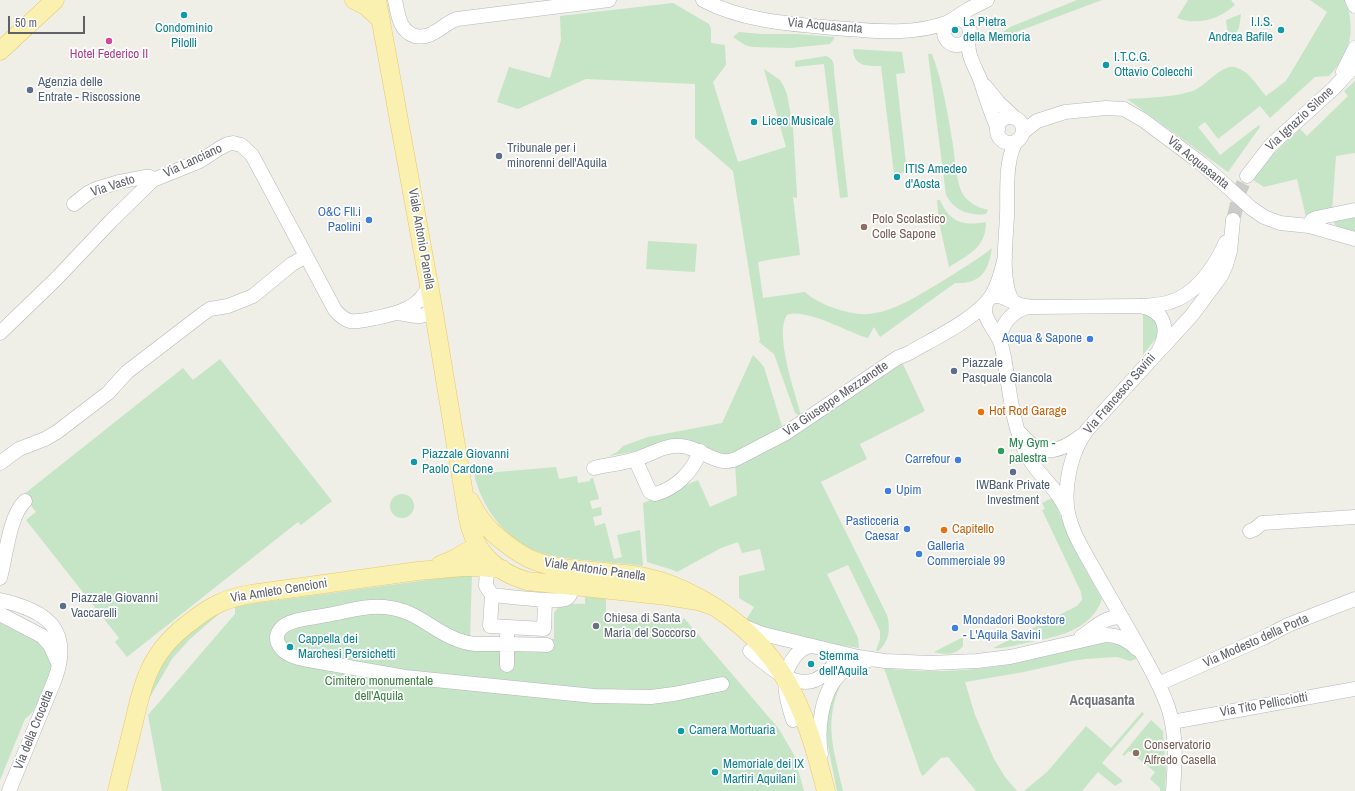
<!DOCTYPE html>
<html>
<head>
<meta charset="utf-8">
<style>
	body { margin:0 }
	#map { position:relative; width:1355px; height:791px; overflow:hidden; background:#efeee7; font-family:"Archivo Narrow",sans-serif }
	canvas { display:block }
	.scale { position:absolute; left:8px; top:16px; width:77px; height:18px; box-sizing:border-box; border:2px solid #5e6166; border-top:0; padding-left:5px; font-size:12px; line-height:14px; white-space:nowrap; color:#5e6166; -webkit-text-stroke:3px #fff; paint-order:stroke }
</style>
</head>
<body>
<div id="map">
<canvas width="1355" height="791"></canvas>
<div class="scale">50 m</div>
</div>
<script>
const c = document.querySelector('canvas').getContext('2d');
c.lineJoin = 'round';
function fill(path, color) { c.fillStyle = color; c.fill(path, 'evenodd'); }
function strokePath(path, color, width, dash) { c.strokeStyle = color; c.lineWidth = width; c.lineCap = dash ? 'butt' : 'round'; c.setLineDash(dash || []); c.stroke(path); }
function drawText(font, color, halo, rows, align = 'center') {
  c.font = font + ' "Archivo Narrow",sans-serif'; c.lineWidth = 3.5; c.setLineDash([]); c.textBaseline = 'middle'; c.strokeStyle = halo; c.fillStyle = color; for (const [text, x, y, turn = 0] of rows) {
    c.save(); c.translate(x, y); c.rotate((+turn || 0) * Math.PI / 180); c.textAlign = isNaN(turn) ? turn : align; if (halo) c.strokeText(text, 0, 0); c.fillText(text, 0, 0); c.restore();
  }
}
fill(new Path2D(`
	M1077 0H1102L1011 34 1005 35 1003 34V32L1010 27Z
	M1188 0H1231L1235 5C1220 19 1197 26 1177 18Z
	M1310 0H1346C1355 30 1352 53 1329 76L1315 77 1270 118 1260 106 1218 139 1205 122 1198 127 1220 155 1259 125 1260 127 1228 172 1127 99C1145 98 1179 97 1195 90 1206 85 1222 65 1234 67 1249 70 1257 86 1266 96L1286 81 1327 12Z
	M673 3 709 24 711 29V43L725 45 726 65 713 82 738 162 786 147 764 69 780 80 784 87 787 94 793 127 797 195V198L793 197 800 255 773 259 758 262 763 298 805 292C817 304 851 316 868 314 894 312 919 295 941 282 958 271 976 261 992 248 988 272 981 284 955 283L880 337 874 327 868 338C849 333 805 307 787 315 774 333 795 393 801 415H798L795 413 774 354 759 342 760 340 733 171 695 138V84L586 79 518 109 497 102 509 67 550 78 561 40 560 16Z
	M1241 14 1239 28 1229 45 1226 20Z
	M739 32 761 34H797L834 37V39L830 44 790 48 752 47 745 45 733 37Z
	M853 49 902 52 905 73 896 74 907 172 894 174 881 66C867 66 854 67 853 49Z
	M928 54H932C943 83 948 115 953 145 955 159 956 184 964 196 969 203 979 208 988 210L986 214C970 216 954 211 946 195Z
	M826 56C834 59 834 64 834 72L848 197 840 198 824 64 795 67V61Z
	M1355 81V153L1336 156 1332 211 1306 217 1297 179 1264 187 1253 180 1270 157 1300 129 1307 136 1348 96 1344 91Z
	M937 200H940C950 223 963 226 986 222 986 248 968 255 949 267L939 222Z
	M1355 214V234L1339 228 1334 224 1335 220Z
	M648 241 697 244 695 272 646 269Z
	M1143 313 1151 315 1158 325 1157 337 1143 355Z
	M753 355 759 361 764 367 782 426 780 432 731 457 704 449 642 450 609 456 617 452 623 446 648 437 722 423Z
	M220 359 332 501 301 525 298 522 127 657 115 642 119 638 26 520 36 512 23 495 183 368 193 380Z
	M901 360 925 411 860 444 867 459 821 482 887 615C891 628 889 643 878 651H876L880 639V631L848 565 827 574 858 638 859 648 839 645 766 629 746 620 754 607 739 598V576L765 570 760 549 742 553 738 542 721 548 677 572 673 570 647 562 643 503 698 480 710 507 737 495 735 464Z
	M556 467 559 479 577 476 578 483 590 481V479L593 478 599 499 590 501 592 509 601 507 602 515 593 517 595 526 605 523 614 559 622 557 617 535 640 530 643 566C612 561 580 562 549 555 510 546 483 512 474 474Z
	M390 506a12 12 0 1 1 24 0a12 12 0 1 1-24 0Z
	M1054 497C1065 534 1083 566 1102 599 1091 631 1056 637 1026 643 1015 645 1004 649 993 648L1077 606 1082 600 1081 592 1042 510 1045 509 1042 503Z
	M472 574 470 638 554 639V613C560 602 574 604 585 604V597L606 598V615L638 616 639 619H674L678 624 684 618 779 729 794 755 804 791H162L148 715 235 614V606Z
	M221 612 190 639 172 659 146 704 157 669 192 627Z
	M0 619 28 633 45 647 54 669 36 709 25 719 0 780Z
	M963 637V646C957 655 944 655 934 652Z
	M1105 640 1121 644 1136 657V659L1130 661 1117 657 1085 659 1072 661 1024 672 965 682 975 715 994 759 1005 777 1017 791H976L948 757 941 758 923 776 921 774 884 668C929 674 977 671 1021 662 1049 656 1077 648 1105 640Z
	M843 680C822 721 834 750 843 791H837L827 741 825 726 832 699 838 687Z
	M1142 712 1144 714 1102 763 1123 781 1115 786 1098 772 1082 791H1024L1048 771 1086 726 1111 748Z
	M1151 720 1163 731 1166 771 1165 791H1160V788L1150 779 1155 772 1129 751 1124 756 1122 755Z`), '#c5e5c6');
strokePath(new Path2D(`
	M1234 217 1240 190 1247 176`), '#cbcbc7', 14, [14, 7]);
const minor = new Path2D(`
	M395 0C398 14 399 31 415 36 421 37 427 37 433 33 442 29 447 22 457 19L609 0
	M703 0C743 21 790 24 834 28 872 31 912 36 949 22
	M1352 0 1355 6
	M944 32a13 13 0 1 1 26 0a13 13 0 1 1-26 0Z
	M952 20 969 9 987 0
	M969 37C966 56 975 65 981 82 986 98 991 114 998 129
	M1343 72 1355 48
	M985 86 998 102 1015 118
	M997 130a13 13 0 1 1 26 0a13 13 0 1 1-26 0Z
	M1023 132 1037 121 1065 112 1106 108 1124 109 1143 120 1202 164 1251 208 1264 217 1280 223 1309 226 1355 239
	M1247 176 1271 145 1334 88 1355 65
	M74 204 88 193 96 189 119 182 144 177H150L153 180
	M1309 226 1312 220 1316 218 1355 210
	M990 298C1000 292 1008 301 1018 304 1022 306 1027 306 1032 307L1140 306C1166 310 1170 331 1158 352L1087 430C1071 451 1063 487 1068 513 1072 533 1085 553 1095 571 1113 603 1132 634 1149 666 1156 679 1163 693 1168 707 1177 734 1175 763 1173 791
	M987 302C979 317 997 330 1001 344
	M1015 303C1013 301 1011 299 1010 296 1001 275 1006 239 1007 216 1008 194 1004 160 1017 140
	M1142 306C1151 305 1161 305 1170 302 1197 294 1215 266 1226 242
	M1031 307C1017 308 1005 319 1001 333 999 342 1004 354 1005 363 1010 394 1013 427 1027 455 1038 476 1057 487 1066 509
	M397 313C411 314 425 322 433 307L429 303
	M0 333 56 279 111 221 153 180 200 161 220 148 228 144 233 143 241 145 252 155 335 310C339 315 343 319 350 321 358 322 367 320 375 318 396 314 422 308 429 284
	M1162 348 1192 315 1221 276 1226 265 1230 251 1233 220
	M1020 433C1040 458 1059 453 1081 436
	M635 459 650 492 655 494C675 489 693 472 700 451
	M0 463 19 449 45 439 57 432 108 393 127 372 204 313 210 309 228 306 253 296 292 264 306 256
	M594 468C608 465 623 463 636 459 650 455 666 444 681 446 700 447 718 468 736 459L786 433 897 358 909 353C933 339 978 318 992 295 999 283 1002 270 1005 257
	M1250 531 1255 529 1262 523 1355 517
	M487 568 486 586 492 595
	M0 578C6 557 9 516 25 501
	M0 600C45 610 73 628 55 679L9 791
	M545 600 544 629 490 626 492 595C505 596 555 603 565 599 571 597 571 591 572 586
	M0 614 42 636 50 645 58 663
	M745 627 763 634 858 657 885 661 930 663 977 661 1010 657 1106 635C1119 635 1128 640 1137 649
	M1081 637C1092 630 1109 612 1123 619
	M547 645C529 644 512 644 495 644 482 644 470 645 458 640 430 630 418 610 384 607 365 605 345 612 327 615 314 618 297 618 285 625 279 629 275 636 278 643 282 653 293 657 303 659L405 677 594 696 651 697 674 694 722 684
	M750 651C767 666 799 694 822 676 835 666 839 657 856 657
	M507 665V635
	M1158 684 1263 638 1288 625 1355 599
	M793 720C786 698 779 674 796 655 800 650 804 647 811 646
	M1172 722 1355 689
	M821 754C817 730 821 693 839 675 847 667 858 662 869 660`);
const major = new Path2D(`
	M354 0 366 6 381 20
	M377 0 433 307 468 518C475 553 494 571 527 581L667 596 698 601 713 606
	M0 51 55 0
	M470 501C478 518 489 531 504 542 514 550 524 557 535 561 570 574 613 569 649 578 669 582 687 591 705 601 783 646 805 708 826 791
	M440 565C445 563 451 561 456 558 465 553 470 547 481 551
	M117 791C122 769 128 747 133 726 144 678 151 650 193 620 212 605 227 598 251 594L418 571 463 567H479L502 569`);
strokePath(minor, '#b4b6ba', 15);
strokePath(major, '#eac965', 19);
strokePath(minor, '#fff', 14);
strokePath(major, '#faf1b0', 18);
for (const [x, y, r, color] of [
	[184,15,4,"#0f9aa8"],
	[955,30,4,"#0f9aa8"],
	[1281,30,4,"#0f9aa8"],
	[109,41,4,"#d1479c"],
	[1106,65,4,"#0f9aa8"],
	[30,90,4,"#5c6f8a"],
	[754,122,4,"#0f9aa8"],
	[499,156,4,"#5c6f8a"],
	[897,177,4,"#0f9aa8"],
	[369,220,4,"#3f7fe0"],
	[864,227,4,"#8d6e63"],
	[1090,339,4,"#3f7fe0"],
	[954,371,4,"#5c6f8a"],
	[981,412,4,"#e8710a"],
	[1001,451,4,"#2e9e5b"],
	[958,460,4,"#3f7fe0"],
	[414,462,4,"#0f9aa8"],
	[1013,472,4,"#5c6f8a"],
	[888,491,4,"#3f7fe0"],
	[907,529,4,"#3f7fe0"],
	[944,530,4,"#e8710a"],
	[919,554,4,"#3f7fe0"],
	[63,606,4,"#5c6f8a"],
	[596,626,4,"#6b7280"],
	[955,628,4,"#3f7fe0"],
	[290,647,4,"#0f9aa8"],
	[811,664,4,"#0f9aa8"],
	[681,731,4,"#0f9aa8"],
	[1136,753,4,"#8d6e63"],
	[715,772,4,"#0f9aa8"]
]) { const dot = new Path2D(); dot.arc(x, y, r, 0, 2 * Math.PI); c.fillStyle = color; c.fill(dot); strokePath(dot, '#fff', 1.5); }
drawText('13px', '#0d838f', '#fff', [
	["La Pietra",963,23],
	["della Memoria",963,38],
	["I.I.S.",1273,23,"right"],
	["Andrea Bafile",1273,38,"right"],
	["Condominio",184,29,"center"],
	["Pilolli",184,44,"center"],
	["I.T.C.G.",1114,58],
	["Ottavio Colecchi",1114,73],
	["Liceo Musicale",762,122],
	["ITIS Amedeo",905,170],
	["d'Aosta",905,185],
	["Piazzale Giovanni",422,455],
	["Paolo Cardone",422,470],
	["Cappella dei",298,640],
	["Marchesi Persichetti",298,655],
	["Stemma",819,657],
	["dell'Aquila",819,672],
	["Camera Mortuaria",689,731],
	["Memoriale dei IX",723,765],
	["Martiri Aquilani",723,780]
], 'left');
drawText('13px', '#5e6166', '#fff', [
	["Via Acquasanta",825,26,5],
	["Via Ignazio Silone",1300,119,-43],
	["Via Lanciano",193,161,-25],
	["Via Acquasanta",1198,163,39],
	["Via Vasto",113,186,-18],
	["Viale Antonio Panella",421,239,80],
	["Via Francesco Savini",1120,394,-49],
	["Via Giuseppe Mezzanotte",836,399,-34],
	["Viale Antonio Panella",595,570,8],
	["Via Amleto Cencioni",279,591,-9],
	["Via Modesto della Porta",1256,641,-24],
	["Via Tito Pellicciotti",1264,705,-10],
	["Via della Crocetta",34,730,-68]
]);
drawText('13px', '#b23c85', '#fff', [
	["Hotel Federico II",109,55]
]);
drawText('13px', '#4e5e75', '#fff', [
	["Agenzia delle",38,83],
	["Entrate - Riscossione",38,98],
	["Tribunale per i",507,149],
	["minorenni dell'Aquila",507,164],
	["Piazzale",962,364],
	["Pasquale Giancola",962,379],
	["IWBank Private",1013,486,"center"],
	["Investment",1013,501,"center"],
	["Piazzale Giovanni",71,599],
	["Vaccarelli",71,614]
], 'left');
drawText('13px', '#366cbe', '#fff', [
	["O&C Fll.i",361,213],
	["Paolini",361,228],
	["Acqua & Sapone",1082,339],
	["Carrefour",950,460],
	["Upim",896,491,"left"],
	["Pasticceria",899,522],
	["Caesar",899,537],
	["Galleria",927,547,"left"],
	["Commerciale 99",927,562,"left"],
	["Mondadori Bookstore",963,621,"left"],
	["- L'Aquila Savini",963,636,"left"]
], 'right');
drawText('13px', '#785e54', '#fff', [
	["Polo Scolastico",872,220],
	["Colle Sapone",872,235],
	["Conservatorio",1144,746],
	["Alfredo Casella",1144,761]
], 'left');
drawText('13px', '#c56008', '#fff', [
	["Hot Rod Garage",989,412],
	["Capitello",952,530]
], 'left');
drawText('13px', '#27864d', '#fff', [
	["My Gym -",1009,444],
	["palestra",1009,459]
], 'left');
drawText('13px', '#5b616d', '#fff', [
	["Chiesa di Santa",604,619],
	["Maria del Soccorso",604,634]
], 'left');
drawText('13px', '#3a8140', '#fff', [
	["Cimitero monumentale",379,682],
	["dell'Aquila",379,697]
]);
drawText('bold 14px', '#6f7378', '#fff', [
	["Acquasanta",1102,701]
]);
</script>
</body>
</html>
